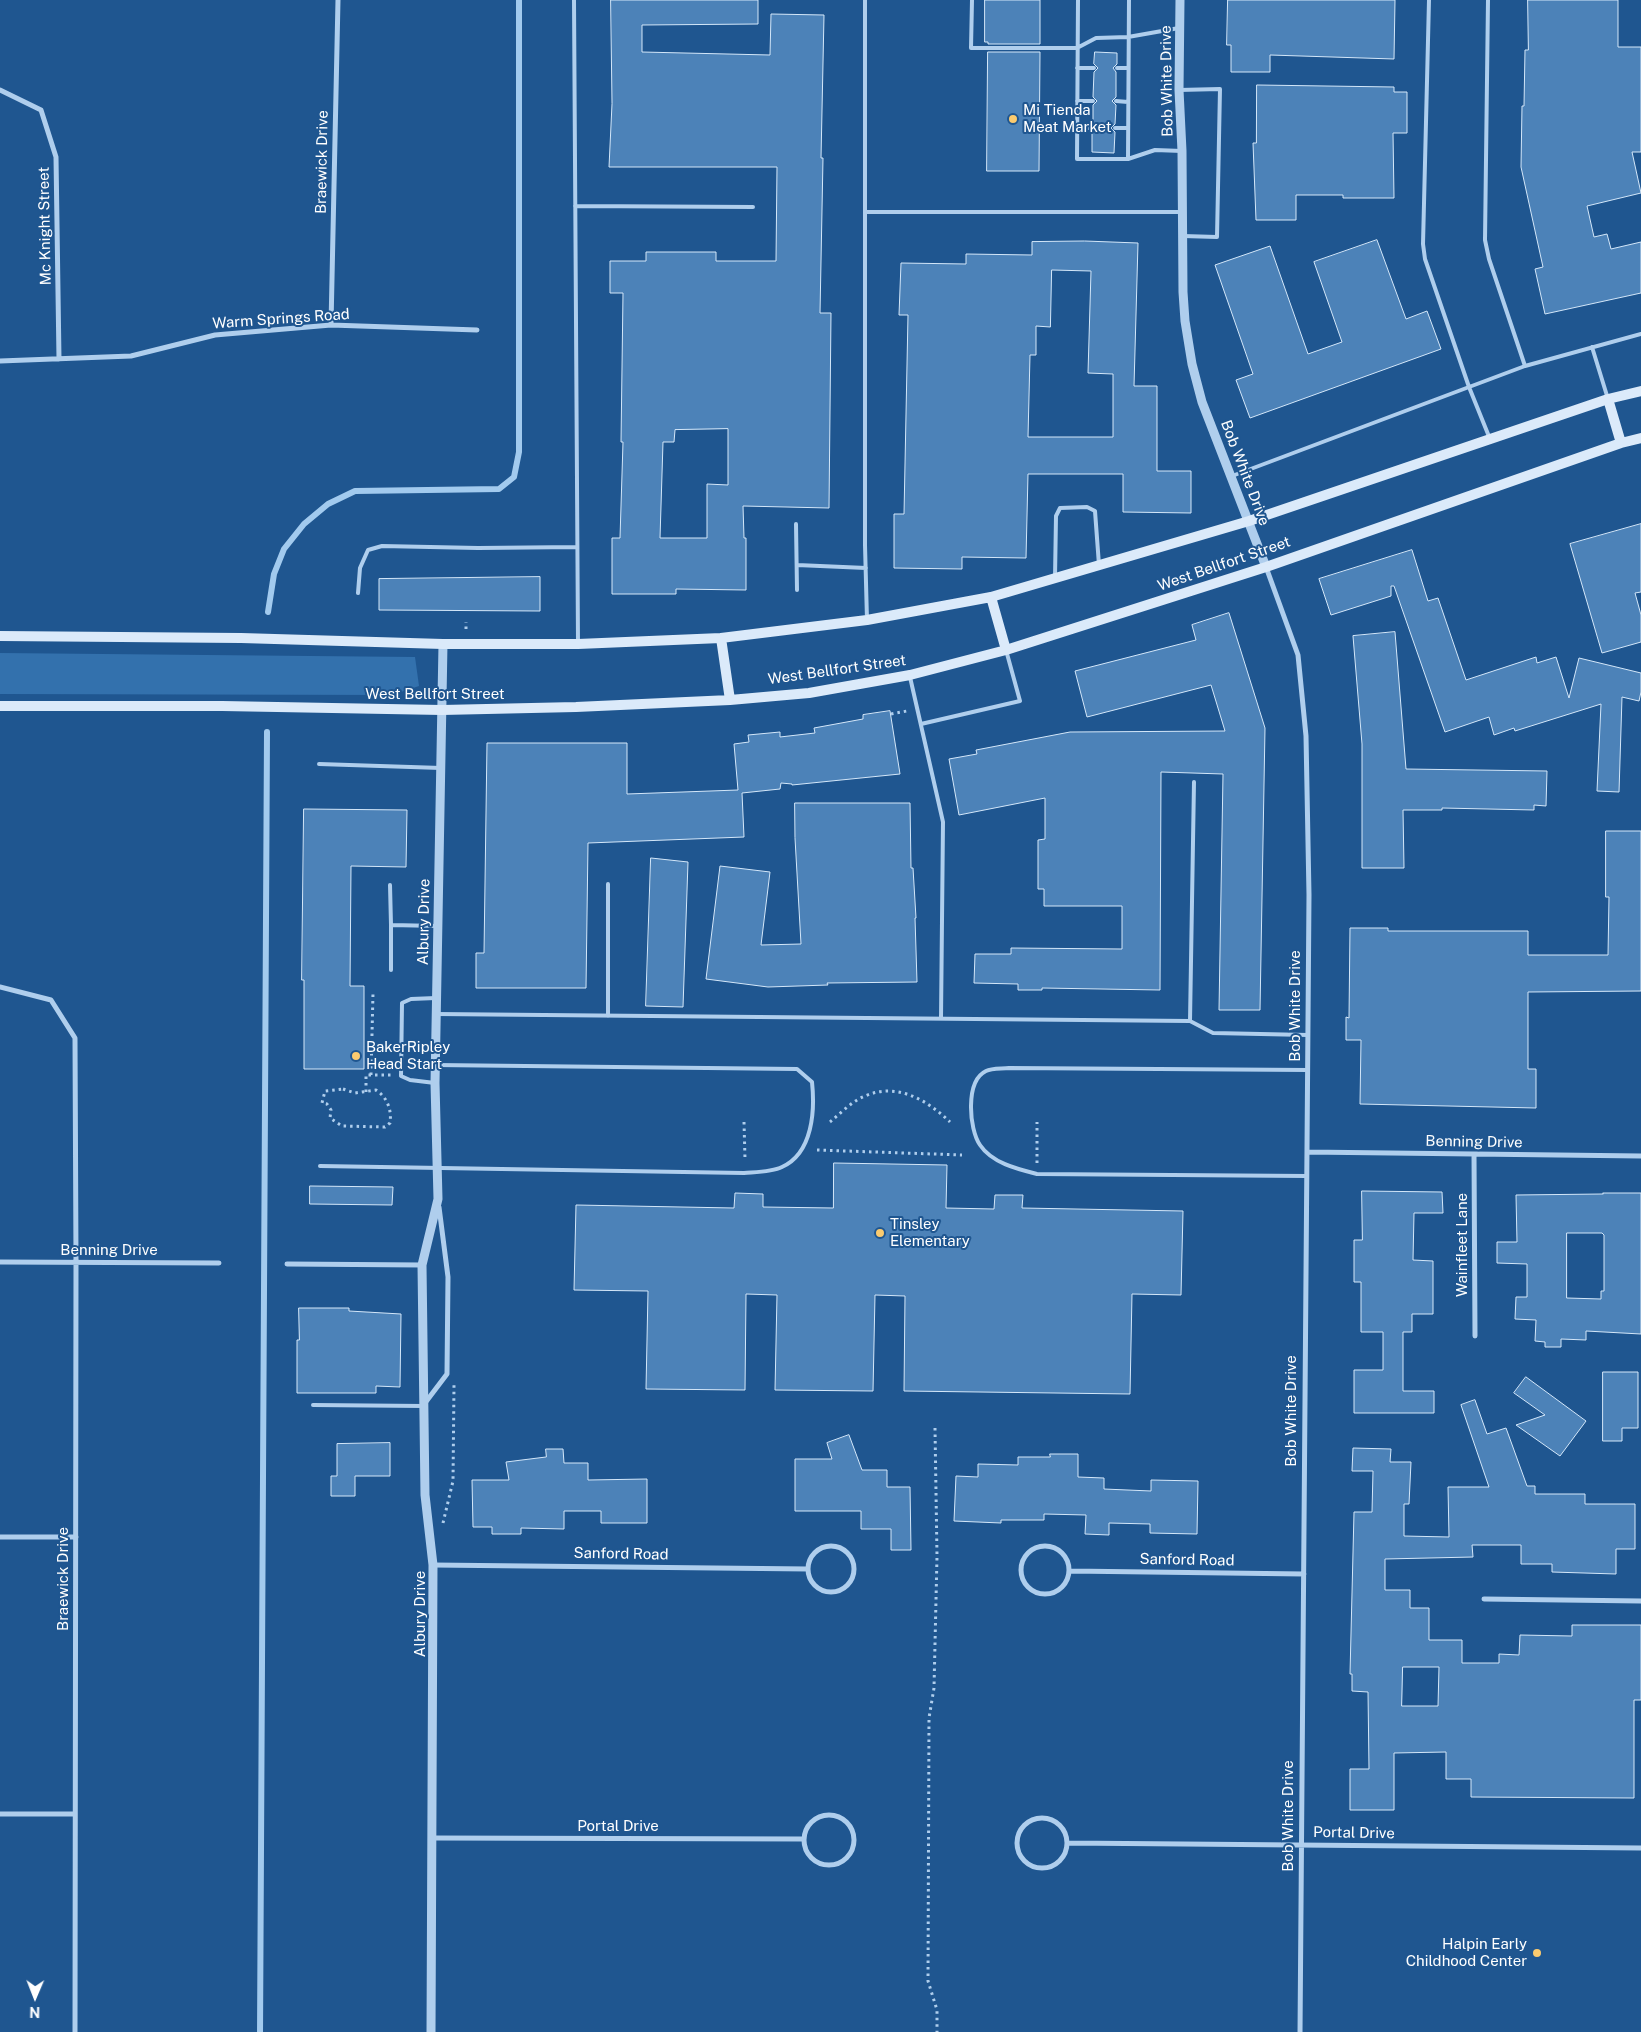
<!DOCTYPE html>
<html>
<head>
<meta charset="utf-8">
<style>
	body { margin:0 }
	#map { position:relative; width:1641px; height:2032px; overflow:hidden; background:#1f5690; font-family:"Public Sans",sans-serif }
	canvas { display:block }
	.north { position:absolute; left:10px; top:1972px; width:50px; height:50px; -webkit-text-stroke:4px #1f5690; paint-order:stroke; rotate:181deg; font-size:14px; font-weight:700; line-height:20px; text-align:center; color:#fff }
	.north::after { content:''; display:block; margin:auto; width:18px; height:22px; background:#fff; clip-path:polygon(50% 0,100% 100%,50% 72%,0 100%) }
</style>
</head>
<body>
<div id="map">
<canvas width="1641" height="2032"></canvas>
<div class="north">N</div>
</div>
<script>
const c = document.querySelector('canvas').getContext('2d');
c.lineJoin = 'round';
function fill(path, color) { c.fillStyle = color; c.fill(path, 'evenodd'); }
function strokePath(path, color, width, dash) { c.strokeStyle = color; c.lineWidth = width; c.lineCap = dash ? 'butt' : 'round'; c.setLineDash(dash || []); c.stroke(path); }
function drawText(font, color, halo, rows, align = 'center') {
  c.font = font + ' "Public Sans",sans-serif'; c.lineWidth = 4; c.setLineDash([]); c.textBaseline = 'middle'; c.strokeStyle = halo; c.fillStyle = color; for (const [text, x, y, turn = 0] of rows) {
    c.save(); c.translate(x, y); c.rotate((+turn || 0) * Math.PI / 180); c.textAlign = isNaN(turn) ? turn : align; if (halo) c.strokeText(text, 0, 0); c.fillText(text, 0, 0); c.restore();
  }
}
fill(new Path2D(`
	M0 653 415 657 419 686 392 695 0 694Z`), '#3371ad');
strokePath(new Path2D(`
	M268 612 274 574 284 549 304 524 328 504 355 491 499 489 514 477 519 452V0
	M260 2032 267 732`), '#a2caee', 6);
const building = new Path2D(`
	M611 0H758V24L642 25V52L770 55 771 14 824 15 821 158H823L820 313H831L829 508 743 506 744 538H746V590L676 589V594H612V538H620L623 442H621L623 293H610V261H646V252H716V261H776L777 167H609L612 104ZM728 429V485L707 484V538H660L663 442H674L675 430Z
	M985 0H1040V44H988V42H985Z
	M1228 0H1395L1394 59 1270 55V72H1231V45H1227Z
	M1528 0H1618V47H1641V152H1632L1641 193 1587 206 1594 237 1607 234 1611 249 1641 242V293L1545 314 1535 269 1543 267 1521 167 1522 106H1524L1525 50H1528Z
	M988 52H1040L1039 171H987Z
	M1095 52 1117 53V64L1113 68 1116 72V97L1112 101 1116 105 1115 124 1111 128 1115 132 1114 153 1092 152V132L1096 128 1093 124V105L1097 101 1093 97 1094 72 1098 68 1094 64Z
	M1257 85 1394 87V92H1407V133H1393L1394 198H1343V195H1296V220H1256L1253 143H1256Z
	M1377 240 1406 319 1427 311 1441 349 1250 418 1236 380 1253 374 1215 265 1270 246 1308 354 1342 342 1314 262Z
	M1085 241 1138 243 1134 386H1157V471H1191V513L1123 512V474H1028L1026 558 962 557V569L894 568V514H904L908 315H899L901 263 966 264V254L1032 255V242ZM1052 270 1091 271 1088 373 1113 374V437H1028L1030 355H1036V326L1050 327Z
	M1641 524V592L1635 593 1641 615V642L1602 653 1570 544Z
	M1412 550 1428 601 1438 598 1466 680 1536 657 1537 663 1556 657 1569 698 1579 658 1641 673V692L1639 701 1622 697 1619 792 1597 791 1601 704 1515 731 1514 728 1494 735 1489 717 1445 732 1394 586H1391V596L1331 615 1319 579Z
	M540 577V611L379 610V579Z
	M1229 613 1265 728 1260 1010H1219L1223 774 1161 772 1160 990 1042 988V990H1018V984L974 983 975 954H1011V948L1122 949V906H1044V889H1038V840L1045 839V798L959 815 949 759 977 754 976 750 1070 732 1225 731 1211 685 1087 717 1075 671 1196 640 1192 625Z
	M1395 632 1406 769 1547 771 1546 806 1534 805V810L1442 808V810H1403L1404 868H1362V744L1353 636Z
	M890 711 900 774 792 785V784L781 783 780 789 742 793 744 837 588 843 586 988H476V953H484L487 743H627V794L738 790 734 744 749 742 748 735 780 732V737L815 733 814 728 863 719V715Z
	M795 803H910L911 868H913L916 918H915L917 982 827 983 828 985 768 987 706 979 720 866 770 872 761 945 801 944 795 838Z
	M304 809 407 810 406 867 351 866 350 986H364V1069H304V980H302Z
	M1606 831H1641V991L1528 992V1069H1536V1108L1360 1104 1361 1040H1346V1017L1349 1018 1350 928H1388V931H1528V955H1608L1609 897H1606Z
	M651 858 688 862 683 1007 646 1006Z
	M834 1163 947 1165 946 1208 994 1209 995 1195H1023L1022 1208 1183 1211 1181 1295 1132 1294 1130 1394 904 1391 905 1296 875 1295 873 1391 775 1390 777 1295 746 1294 745 1390 646 1389 648 1291 574 1290 576 1205 734 1208 735 1193 763 1194V1207L833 1208Z
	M310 1186 393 1187 392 1205 310 1204Z
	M1362 1191 1442 1192 1443 1213H1414L1413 1260 1433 1261V1314H1412V1332H1403V1391H1434V1413H1354V1370H1383V1332H1361V1282H1354V1240H1362Z
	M1603 1193H1641V1334L1586 1331V1340L1561 1339V1347H1545V1342L1535 1341 1536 1320 1515 1319 1516 1297H1527V1264L1497 1263V1242H1517L1516 1195 1603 1194ZM1567 1233H1602L1604 1235V1291H1601V1299L1567 1298Z
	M299 1308H349V1311L401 1314 400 1387 376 1386V1393H297V1340H299Z
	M1603 1372H1638V1428H1622V1441H1603Z
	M1526 1377 1586 1421 1560 1456 1516 1425 1545 1415 1514 1393Z
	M1475 1400 1487 1434 1506 1428 1527 1486H1535V1494H1585V1504H1635V1549H1616V1574L1552 1572V1564H1521V1545H1472L1473 1557 1385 1559V1590H1410V1608H1429V1640H1462V1663H1499V1654L1519 1655 1520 1635 1572 1636V1625H1641V1700H1634V1798L1471 1797V1779H1446V1752L1394 1753V1810H1350V1769H1369L1368 1692 1352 1691V1674H1350L1354 1512H1372L1373 1471H1352L1353 1448 1391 1449 1390 1462H1411L1409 1504H1404V1536L1449 1537 1448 1487H1489L1461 1405ZM1403 1667H1439L1438 1706H1402Z
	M849 1435 862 1470H887V1487H910L911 1550H891V1529H861V1511H795V1459H832L827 1443Z
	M390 1443V1476H355V1496H331V1476H337V1444Z
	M546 1449H563L564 1463H588V1480L647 1479V1523H601V1511H564V1529L521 1528V1534H492V1527H473L472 1480H509L506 1462 546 1457Z
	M1050 1454H1078V1477L1104 1478V1489L1151 1491V1480L1198 1481 1197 1534 1150 1533V1524L1109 1523V1535L1085 1534 1086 1515 1044 1514V1520H1001V1523L954 1521 956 1476 978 1477V1464L1018 1465V1457H1050Z`);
fill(building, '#4c82b8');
strokePath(building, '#d4e7f9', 1);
strokePath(new Path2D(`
	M466 629V622
	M891 714 907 711
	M371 1075 373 993
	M343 1089 355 1093 376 1090C387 1097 392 1110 390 1123L385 1127 342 1126 330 1118 331 1110 327 1104 322 1103 325 1091Z
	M366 1092V1075H391
	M744 1122 745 1159
	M830 1122C841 1113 852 1101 865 1096 897 1082 927 1100 950 1122
	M817 1150 962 1155
	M1037 1163V1122
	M935 1428 937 1556 934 1688 929 1718 928 1981 937 2010V2032
	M443 1523 453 1481 454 1385`), '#afceed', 3, [2.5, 4]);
strokePath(new Path2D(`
	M574 0 578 642
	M865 0V545L867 620
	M972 0 971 48H1077L1096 38 1128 37 1179 28
	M1078 0 1077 159H1128L1155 150 1182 151
	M1429 0 1423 244 1425 259 1469 387 1490 439
	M1488 0 1485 240 1489 259 1525 366
	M1077 68H1094
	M1117 68H1128
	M1179 90 1220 89 1217 237 1183 236
	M1077 101H1093
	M1116 101 1128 102
	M1077 128H1092
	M1115 128H1128
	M1128 159 1129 0
	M575 206 753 207
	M866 212H1182
	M1592 347 1608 399
	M1232 476 1525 366 1641 334
	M796 524 797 590
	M797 565 866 568
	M1055 578 1056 516 1060 508 1087 507 1095 511 1099 565
	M358 593 360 568 368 550 382 546 478 548 577 547
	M910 677 943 822 941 1018
	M921 724 1020 701 1006 650
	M319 764 441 768
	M608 884V1016
	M390 885 391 925
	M391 970V925L438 926
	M436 1014 1190 1021 1213 1033 1308 1035
	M1190 1021 1194 782
	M435 1083 410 1080 401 1076 402 1003 411 999 436 998
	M320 1166 744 1173C756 1172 772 1172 782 1167 813 1153 815 1110 812 1082L797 1069 435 1065
	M1307 1176 1037 1174C1017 1169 992 1163 980 1145 969 1129 965 1081 986 1071 992 1068 1002 1069 1009 1068L1308 1070
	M313 1405 424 1406`), '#afceed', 4);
strokePath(new Path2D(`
	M0 90 41 110 56 157 59 359
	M331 325 338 0
	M0 361 131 356 215 335 331 325 477 330
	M1266 567 1298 655 1306 736 1309 895 1300 2032
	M0 987 51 1000 75 1038 76 1262 75 2032
	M1307 1152 1641 1156
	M1474 1154 1475 1336
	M0 1262 219 1263
	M287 1264 422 1265
	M425 1403 447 1374 448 1277 439 1207
	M0 1537H76
	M808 1569a23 23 0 1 1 46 0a23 23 0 1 1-46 0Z
	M1021 1570a24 24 0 1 1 48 0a24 24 0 1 1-48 0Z
	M433 1565 808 1569
	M1070 1571 1304 1574
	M1484 1599 1641 1601
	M0 1814H75
	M804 1840a25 25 0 1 1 50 0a25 25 0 1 1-50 0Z
	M1017 1843a25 25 0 1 1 50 0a25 25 0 1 1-50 0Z
	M433 1838 803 1839
	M1068 1843 1641 1848`), '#afceed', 5);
strokePath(new Path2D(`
	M1180 0 1179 90 1182 151 1183 292 1185 321 1192 364 1202 402 1266 567
	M431 2032 433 1565 425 1495 422 1265 438 1199 435 1083 443 644`), '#afceed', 9);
strokePath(new Path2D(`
	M1608 399 1621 443
	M991 597 1006 650
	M0 636 241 638 443 644H578L721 638 867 620 991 597 1249 521 1608 399 1641 391
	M721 638 730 700
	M0 706H222L442 710 576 707 730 700 809 693 910 675 1006 650 1266 567 1621 443 1641 438`), '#dbeafa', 10);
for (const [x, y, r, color] of [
	[1013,119,5,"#fbcb6f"],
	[356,1056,5,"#fbcb6f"],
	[880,1233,5,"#fbcb6f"],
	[1537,1953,5,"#fbcb6f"]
]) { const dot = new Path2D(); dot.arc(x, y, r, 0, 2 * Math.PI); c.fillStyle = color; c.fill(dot); strokePath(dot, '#1f5690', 2); }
drawText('15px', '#fff', '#1f5690', [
	["Bob White Drive",1167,81,-91],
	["Braewick Drive",322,162,-89],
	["Mc Knight Street",45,226,-91],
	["Warm Springs Road",281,319,-4],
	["Bob White Drive",1245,473,69],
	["West Bellfort Street",1224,564,-19],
	["West Bellfort Street",837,670,-8],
	["West Bellfort Street",435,694],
	["Albury Drive",424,922,-89],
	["Bob White Drive",1295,1006,-90],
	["Benning Drive",1474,1142,1],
	["Wainfleet Lane",1462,1245,-90],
	["Benning Drive",109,1250],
	["Bob White Drive",1291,1411,-90],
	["Sanford Road",621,1554,1],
	["Sanford Road",1187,1560,1],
	["Braewick Drive",63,1579,-90],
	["Albury Drive",420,1614,-90],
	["Bob White Drive",1288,1816,-90],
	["Portal Drive",618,1826],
	["Portal Drive",1354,1833,1]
]);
drawText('15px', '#fff', '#1f5690', [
	["Mi Tienda",1023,110],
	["Meat Market",1023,127],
	["BakerRipley",366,1047],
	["Head Start",366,1064],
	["Tinsley",890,1224],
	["Elementary",890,1241],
	["Halpin Early",1527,1944,"right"],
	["Childhood Center",1527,1961,"right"]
], 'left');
</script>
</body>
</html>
